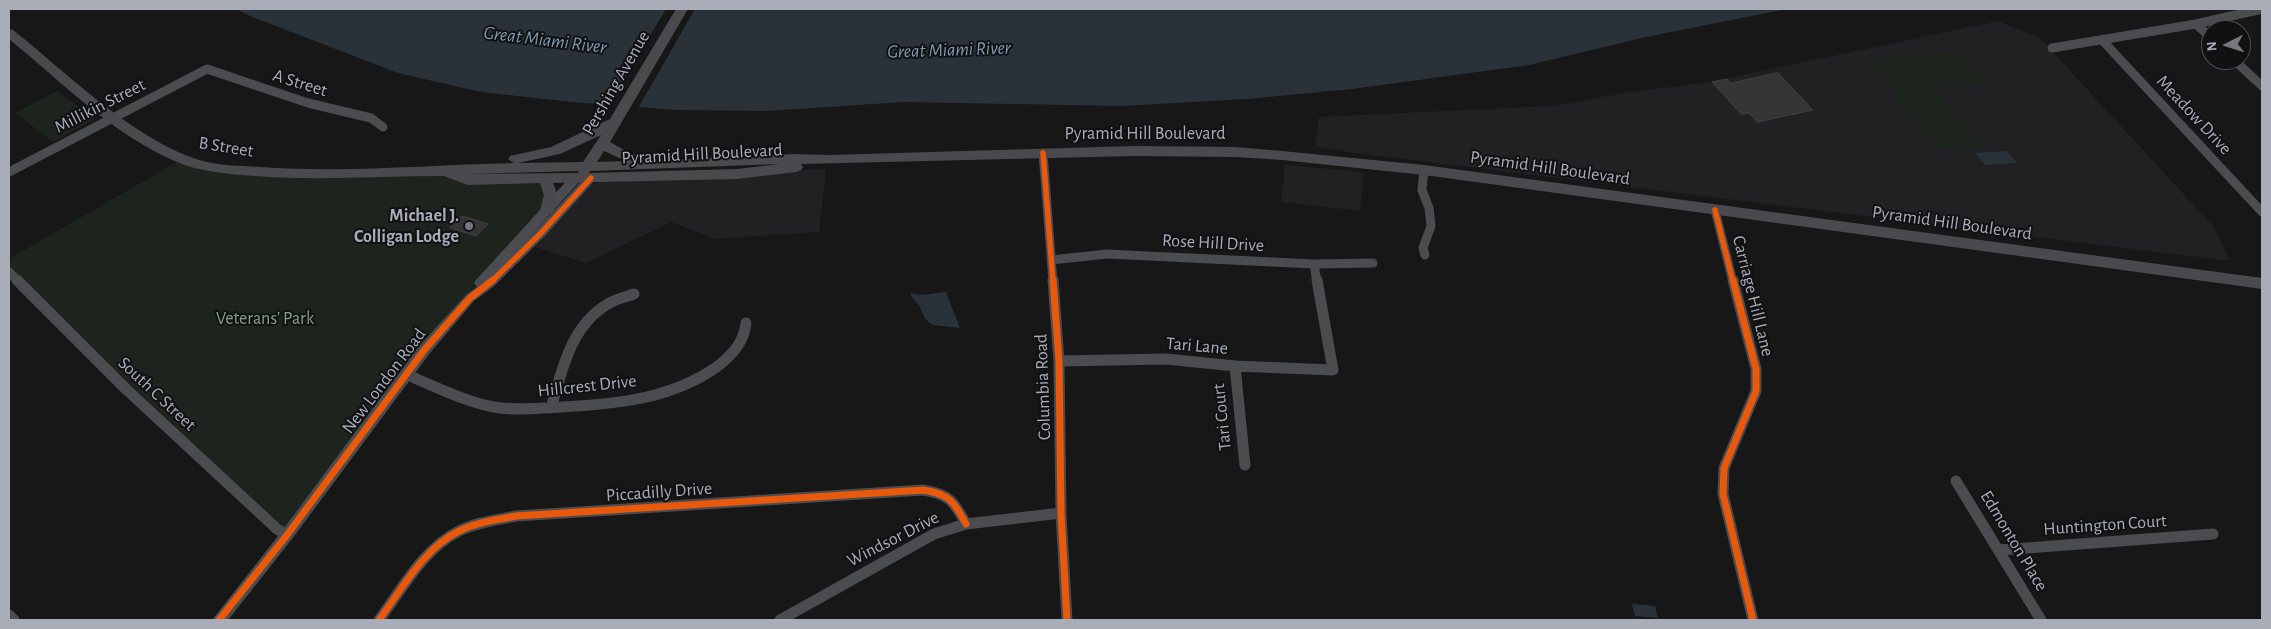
<!DOCTYPE html>
<html>
<head>
<meta charset="utf-8">
<style>
	body { margin:0 }
	#map { position:relative; width:2271px; height:629px; overflow:hidden; background:#171717; font-family:"Alegreya Sans",sans-serif }
	canvas { display:block }
	.frame { position:absolute; inset:0; border:10px solid #a8adb8; pointer-events:none }
	.north { position:absolute; left:2201px; top:20px; width:50px; height:50px; box-sizing:border-box; background:#111113; border:1px solid #4d4f55; border-radius:50%; rotate:265deg; font-size:14px; font-weight:700; line-height:20px; text-align:center; color:#a8adb8 }
	.north::after { content:''; display:block; margin:auto; width:18px; height:22px; background:#757880; clip-path:polygon(50% 0,100% 100%,50% 72%,0 100%) }
</style>
</head>
<body>
<div id="map">
<canvas width="2271" height="629"></canvas>
<div class="frame"></div>
<div class="north">N</div>
</div>
<script>
const c = document.querySelector('canvas').getContext('2d');
c.lineJoin = 'round';
function fill(path, color) { c.fillStyle = color; c.fill(path, 'evenodd'); }
function strokePath(path, color, width, dash) { c.strokeStyle = color; c.lineWidth = width; c.lineCap = dash ? 'butt' : 'round'; c.setLineDash(dash || []); c.stroke(path); }
function drawText(font, color, halo, rows, align = 'center') {
  c.font = font + ' "Alegreya Sans",sans-serif'; c.lineWidth = 4; c.setLineDash([]); c.textBaseline = 'middle'; c.strokeStyle = halo; c.fillStyle = color; for (const [text, x, y, turn = 0] of rows) {
    c.save(); c.translate(x, y); c.rotate((+turn || 0) * Math.PI / 180); c.textAlign = isNaN(turn) ? turn : align; if (halo) c.strokeText(text, 0, 0); c.fillText(text, 0, 0); c.restore();
  }
}
fill(new Path2D(`
	M1998 21 2040 38 2214 227 2230 261 1355 153 1315 146 1319 117 1551 106 1624 93 1709 82Z
	M1285 165 1364 172 1360 211 1281 202Z
	M826 169 819 232 715 239 671 222 586 263 535 247 588 187 596 183 653 176Z`), '#212123');
fill(new Path2D(`
	M1961 52 1986 82 1935 86 1983 147 1937 150 1868 58Z
	M57 91 95 119 53 142 15 113Z
	M182 159 230 169 398 171 457 177 545 179 550 199 479 283 470 298 287 535 9 272V259Z`), '#1d241e');
fill(new Path2D(`
	M236 9H1787L1646 37 1529 65 1352 89 1247 99 1122 106 903 102 767 111 674 110 572 102 481 92 398 73 250 16Z
	M2007 151 2017 163 1985 165 1975 153Z
	M946 292 960 328 933 325 925 319 919 305 913 299 910 293 922 295Z
	M1632 604 1655 606 1658 618 1635 616Z`), '#2a3239');
fill(new Path2D(`
	M666 9H695L637 110 607 107Z`), '#171717');
const building = new Path2D(`
	M1778 73 1813 110 1757 122 1749 113 1741 114 1712 82 1727 79 1730 83Z
	M462 216 488 224 476 236 450 228Z`);
fill(building, '#353536');
strokePath(building, '#3f4043', 1);
strokePath(new Path2D(`
	M2196 24 2211 38
	M2102 40 2262 212
	M2052 48 2196 24 2262 9
	M2234 60 2262 86
	M1043 153 1053 282
	M1424 170 1422 190 1429 208 1431 226 1423 248 1425 255
	M9 172 207 69 308 103 371 118 383 127
	M1715 210 1733 282
	M1051 260 1107 254 1314 264 1373 263
	M1314 264 1317 282
	M9 272 19 282`), '#4b4c50', 9);
strokePath(new Path2D(`
	M17 280 127 390 277 529 287 535
	M1053 280 1059 361 1061 513 1067 620
	M1733 280 1756 369V391L1724 468 1723 494 1753 620
	M1059 361 1166 359 1235 366 1333 370 1317 280
	M1235 366 1245 465
	M405 374C434 386 463 401 494 407 516 411 540 408 562 407 617 404 672 399 718 366 733 354 744 342 746 323
	M551 408C562 370 571 325 608 304 616 299 626 297 634 294
	M1956 481 2041 620
	M2000 550 2213 534
	M9 615 14 620
	M379 620C402 589 424 548 459 531 477 522 497 520 516 516L923 490C949 494 954 501 966 524
	M780 620 934 534 966 524 1061 513`), '#4b4c50', 11);
fill(new Path2D(`
	M576 174 580 175 582 178 580 181 525 242 587 175H595L597 178 545 236 493 287 474 301 430 353 292 539 228 620H212L282 531 420 345 466 295 477 287 474 283 476 280 572 175Z`), '#4b4c50');
fill(new Path2D(`
	M676 9H688L610 142 628 152 645 157 646 161 793 154 829 155 1134 146 1235 147 1282 151 1424 165 2262 278V289L1424 175 1282 160 1235 157 1134 156 801 164 803 167 801 170 796 172 737 179 553 183C558 194 558 202 552 214H542L540 210 544 195 540 183 468 185 444 176C381 176 318 181 255 176 228 174 201 172 177 162 113 135 62 82 9 39V29L13 30C68 74 120 127 185 155 208 165 235 166 260 167 344 173 430 165 514 163L508 159 510 156 551 147 610 119ZM601 135 583 162 518 163 560 154ZM604 151 626 161 597 162ZM780 164 737 169 589 173 590 171ZM578 171 579 173 465 174Z`), '#4a4a4e');
strokePath(new Path2D(`
	M1043 153 1053 282
	M1715 210 1733 282
	M491 282 541 233 591 178`), '#e8590c', 5.5);
strokePath(new Path2D(`
	M1053 280 1059 361 1061 513 1067 620
	M1733 280 1756 369V391L1724 468 1723 494 1753 620
	M219 620 287 535 425 349 470 298 493 280
	M379 620C402 589 424 548 459 531 477 522 497 520 516 516L923 490C949 494 954 501 966 524`), '#e8590c', 7);
for (const [x, y, r, color] of [
	[469,226,5,"#757880"]
]) { const dot = new Path2D(); dot.arc(x, y, r, 0, 2 * Math.PI); c.fillStyle = color; c.fill(dot); strokePath(dot, '#111113', 2); }
drawText('18px', '#a8adb8', '#111113', [
	["A Street",300,83,17],
	["Pershing Avenue",616,83,-60],
	["Millikin Street",100,106,-27],
	["Meadow Drive",2194,115,47],
	["Pyramid Hill Boulevard",1145,134],
	["B Street",226,147,9],
	["Pyramid Hill Boulevard",702,154,-3],
	["Pyramid Hill Boulevard",1550,168,8],
	["Pyramid Hill Boulevard",1952,223,8],
	["Rose Hill Drive",1213,243,3],
	["Carriage Hill Lane",1753,296,76],
	["Tari Lane",1197,346,5],
	["New London Road",384,381,-53],
	["Hillcrest Drive",587,386,-6],
	["Columbia Road",1043,387,-92],
	["South C Street",157,394,43],
	["Tari Court",1222,417,-96],
	["Piccadilly Drive",659,492,-4],
	["Huntington Court",2105,525,-4],
	["Windsor Drive",893,539,-27],
	["Edmonton Place",2014,541,59]
]);
drawText('bold 18px', '#a8adb8', '#111113', [
	["Michael J.",459,216],
	["Colligan Lodge",459,237]
], 'right');
drawText('18px', '#7fa381', '#111113', [
	["Veterans’ Park",265,319]
]);
drawText('italic 19px', '#7f9bb3', '#111113', [
	["Great Miami River",545,40,7],
	["Great Miami River",949,50,-2]
]);
</script>
</body>
</html>
